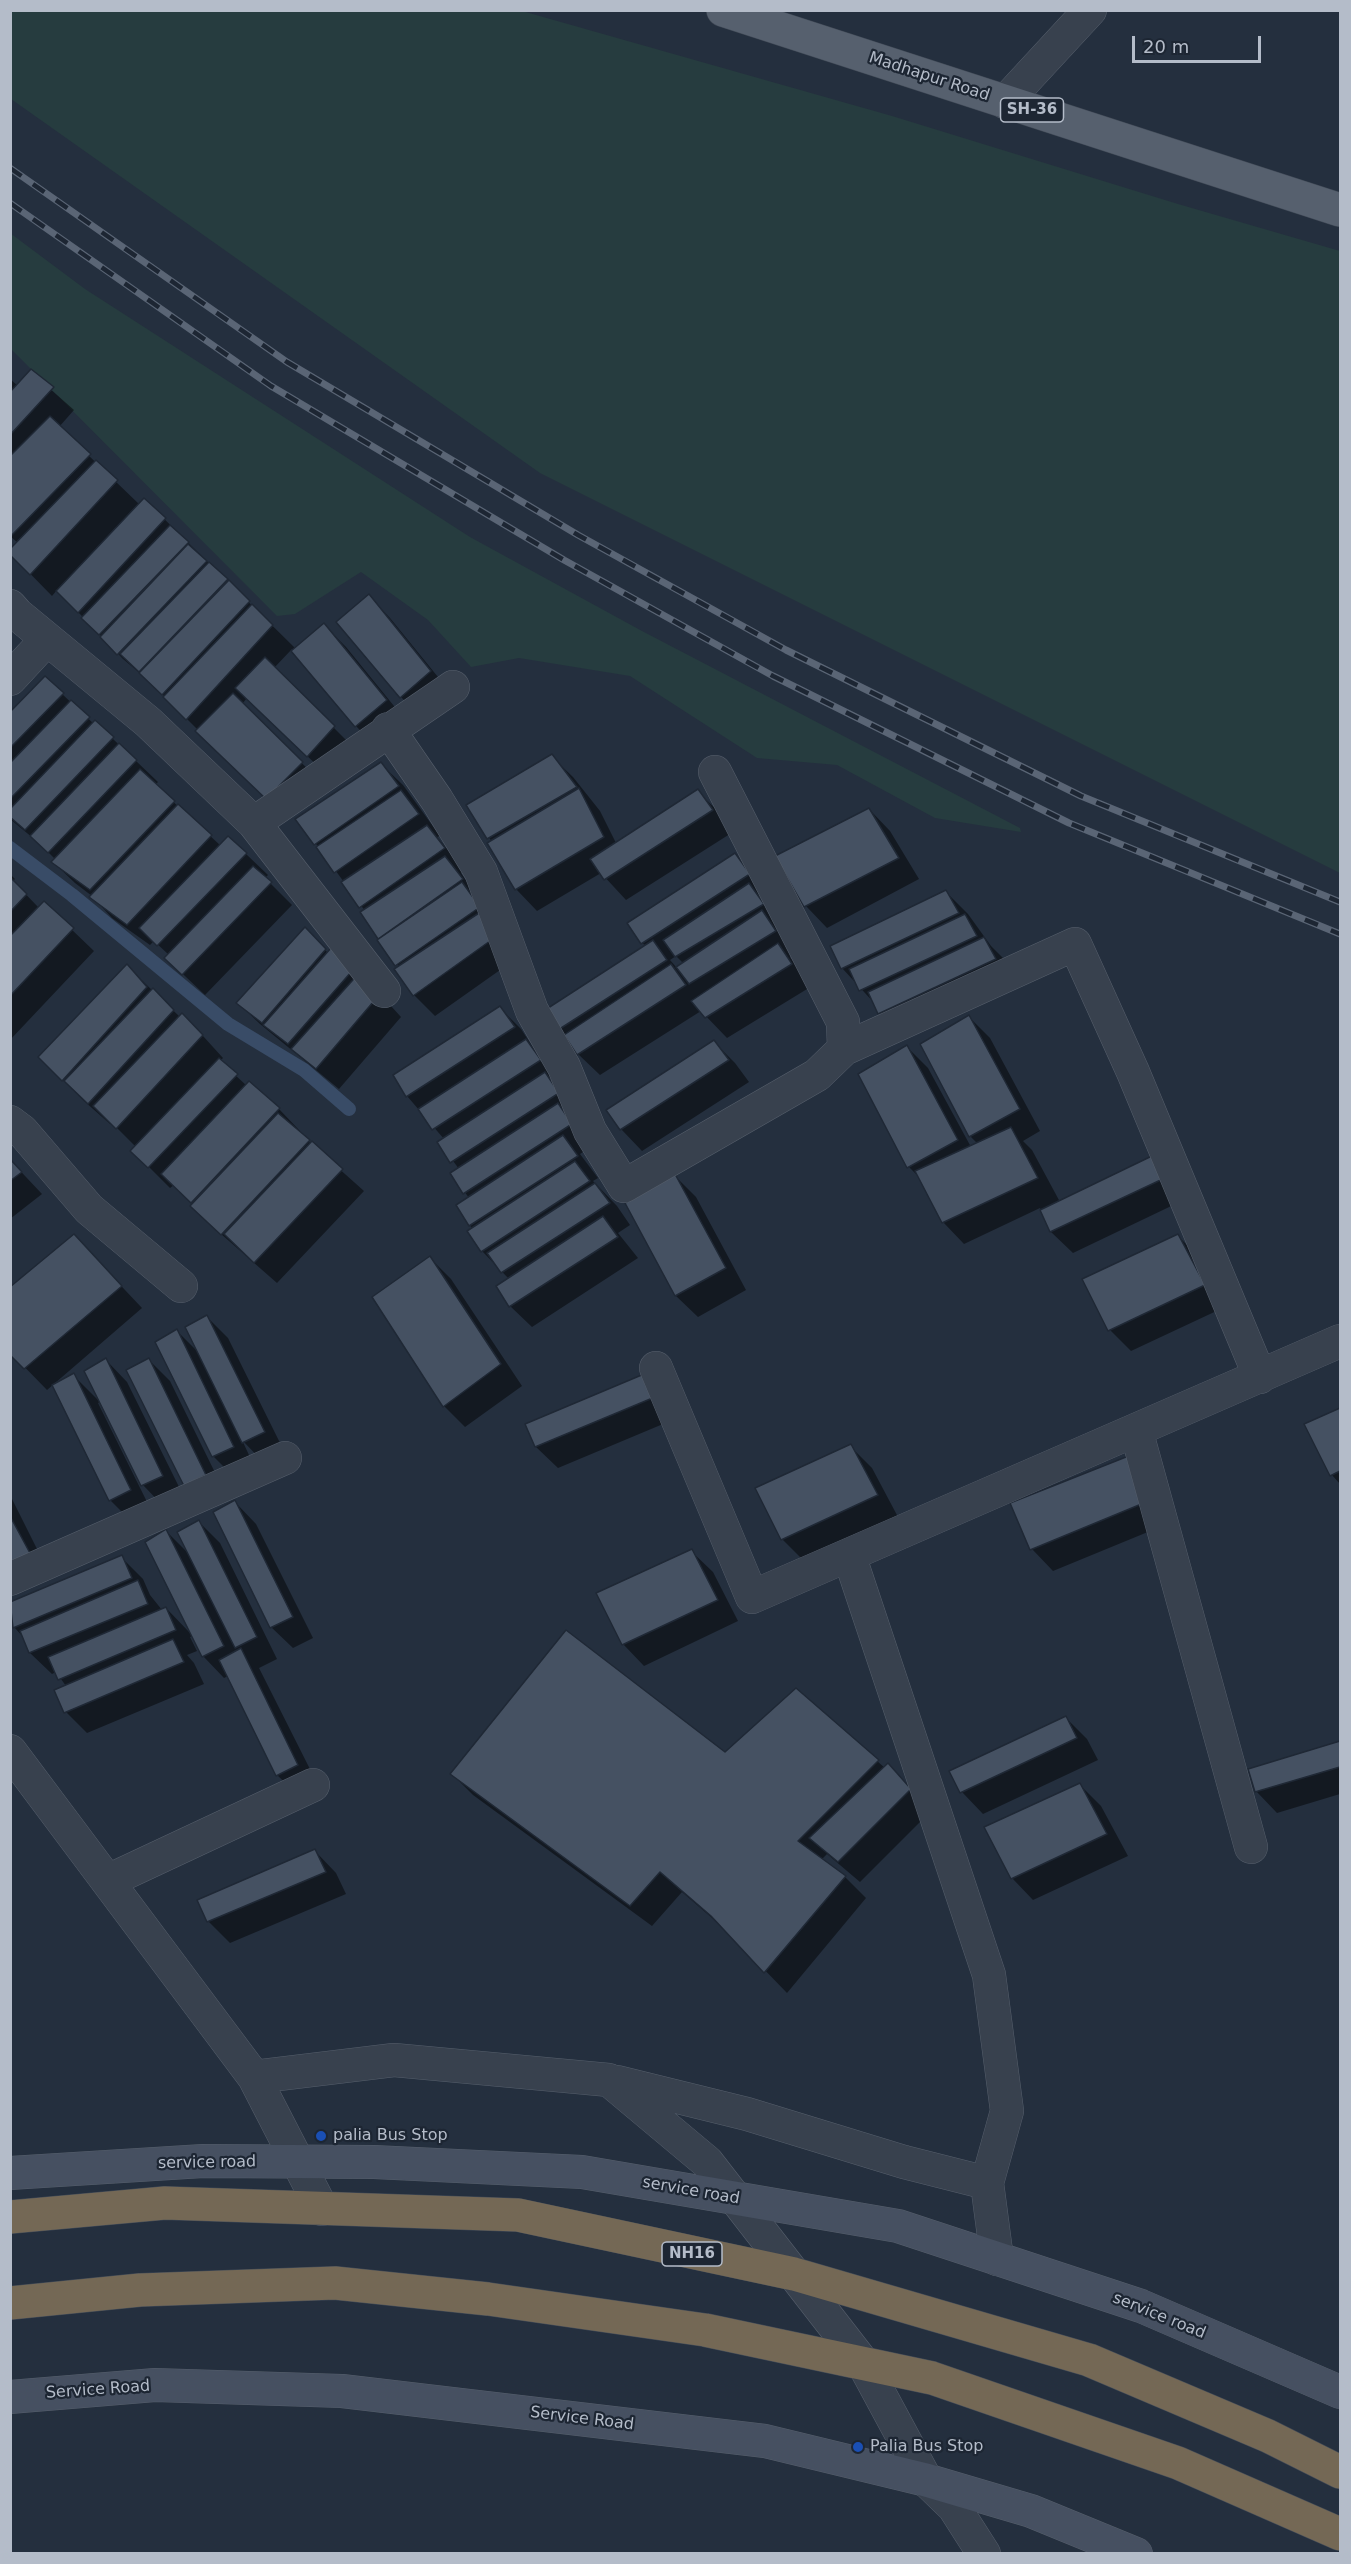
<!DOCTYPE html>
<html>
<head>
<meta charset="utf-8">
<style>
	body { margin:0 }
	#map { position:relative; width:1351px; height:2564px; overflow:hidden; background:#242f3e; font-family:"DejaVu Sans",sans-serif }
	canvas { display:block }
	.frame { position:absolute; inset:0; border:12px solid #b4bcc9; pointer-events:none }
	.scale { position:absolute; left:1132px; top:36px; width:129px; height:27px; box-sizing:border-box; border:3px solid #b4bcc9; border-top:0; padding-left:8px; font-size:18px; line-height:21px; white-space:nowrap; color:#b4bcc9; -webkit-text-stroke:4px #1d2633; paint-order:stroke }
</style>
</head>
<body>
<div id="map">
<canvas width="1351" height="2564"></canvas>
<div class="frame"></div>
<div class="scale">20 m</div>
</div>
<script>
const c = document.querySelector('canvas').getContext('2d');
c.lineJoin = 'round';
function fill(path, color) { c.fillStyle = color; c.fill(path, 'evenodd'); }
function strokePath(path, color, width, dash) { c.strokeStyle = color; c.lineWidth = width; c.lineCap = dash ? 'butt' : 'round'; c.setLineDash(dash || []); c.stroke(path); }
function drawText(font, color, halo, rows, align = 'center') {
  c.font = font + ' "DejaVu Sans",sans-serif'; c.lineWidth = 4.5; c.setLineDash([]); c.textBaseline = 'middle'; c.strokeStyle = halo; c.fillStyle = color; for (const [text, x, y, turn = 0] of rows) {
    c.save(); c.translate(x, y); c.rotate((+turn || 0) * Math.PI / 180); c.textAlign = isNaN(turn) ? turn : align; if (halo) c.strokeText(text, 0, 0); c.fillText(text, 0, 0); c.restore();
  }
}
fill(new Path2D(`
	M11 10 522 11 892 116 1178 204 1340 251V873L540 473 11 99Z
	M10 233 85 289 470 537 642 631 1020 828 1021 832 935 818 837 765 757 758 630 676 519 658 471 667 428 620 361 572 295 614 277 616 11 349Z`), '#263c3f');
fill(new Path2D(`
	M31 372 74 410 59 427 140 505 145 500 296 649 324 625 346 647 407 722 377 748 356 726 292 649 274 668 355 749 329 777 247 698 242 704 323 784 288 820 148 680 123 659 57 590 52 596 10 553 18 543 10 536V379L18 386Z
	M369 596 390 618 451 693 422 719 401 697Z
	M45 678 94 724 113 739 158 782 155 785 221 846 246 854 268 875 265 878 292 905 205 995 166 958 169 955 154 941 150 945 112 918 92 896 75 883 53 862 56 860 39 843 10 819V715Z
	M551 756 573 777 600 811 616 843 697 791 719 812 733 832 626 900 601 873 537 911 516 889 492 842 468 806Z
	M381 764 403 785 440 836 437 837 465 870 461 873 517 958 435 1016 414 995 399 967 362 913 365 911 298 819Z
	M869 809 890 831 919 879 827 928 806 906Z
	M735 855 756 877 797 953 790 957 812 986 727 1038 701 1011 600 1075 578 1054 559 1029 646 946 642 943ZM676 956 684 964 677 968 670 960Z
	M10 874 15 879 13 881 39 908 44 903 94 951 10 1040Z
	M946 892 968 914 991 946 1005 960 901 1035 880 1013 876 1005 842 968Z
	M305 929 328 953 381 995 401 1017 339 1089 260 1024 238 1003Z
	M127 966 180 1017 182 1015 203 1036 223 1058 220 1061 247 1086 279 1109 300 1131 298 1132 364 1191 277 1283 213 1227 174 1185 170 1188 133 1151 136 1147 111 1122 110 1124 84 1101 40 1057Z
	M500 1008 521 1029 534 1049 547 1062 592 1146 580 1154 598 1178 593 1181 617 1206 630 1225 618 1233 638 1258 532 1327 510 1306 509 1279 482 1251 470 1225 469 1198 452 1174 459 1169 439 1142 444 1139 407 1096Z
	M969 1017 990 1038 1040 1131 1023 1141 1032 1150 1060 1202 1155 1156 1188 1198 1073 1253 1051 1232 1040 1208 964 1244 943 1222 921 1179 909 1167 907 1047 928 1068 971 1147 978 1144 971 1137 922 1045Z
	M714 1042 735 1063 749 1082 642 1151 621 1129Z
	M10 1160 42 1194 10 1219Z
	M675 1176 696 1197 746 1290 698 1317 676 1296 627 1204Z
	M74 1236 142 1308 47 1390 10 1352Z
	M1178 1236 1199 1257 1225 1307 1131 1351 1110 1330Z
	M430 1258 451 1279 522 1386 465 1427 444 1406Z
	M207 1317 228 1338 285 1453 265 1464 242 1440 255 1468 235 1478 213 1456 157 1342 177 1331 199 1353Z
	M106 1360 127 1382 184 1497 164 1507 143 1485 86 1371Z
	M149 1360 170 1381 227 1497 207 1507Z
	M73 1375 100 1402 98 1403 152 1512 132 1522 110 1500Z
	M643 1376 675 1419 558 1468 536 1447 527 1425Z
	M1340 1409V1484L1332 1475 1306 1425Z
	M850 1446 872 1468 898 1517 804 1561 782 1539Z
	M1135 1455 1177 1520 1053 1571 1032 1549 1012 1503Z
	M10 1495 51 1577 10 1566Z
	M235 1502 256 1524 313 1638 293 1648 271 1627Z
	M199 1522 220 1543 277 1659 259 1668 319 1787 299 1796 277 1775 228 1676 224 1678 203 1656 193 1636 190 1637 197 1651 187 1655 194 1663 204 1684 87 1733 66 1712V1686L56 1672 52 1674 30 1653 24 1638 14 1627 10 1619V1604L121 1557 143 1579 150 1595 162 1610 166 1608 191 1634 166 1531 189 1554Z
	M691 1551 713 1572 738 1621 644 1666 623 1644Z
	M796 1690 885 1768 888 1765 931 1811 860 1882 827 1854 821 1860 845 1877 866 1898 787 1993 727 1931 682 1892 652 1926 473 1795 452 1774 725 1754Z
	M1066 1718 1087 1739 1098 1760 983 1814 962 1792Z
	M1340 1742V1794L1277 1813 1256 1791 1249 1770Z
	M1080 1785 1101 1806 1128 1856 1033 1900 1012 1878Z
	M315 1851 336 1873 346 1894 230 1943 208 1921Z`), '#0007');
strokePath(new Path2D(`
	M10 848 72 895 228 1024 304 1070 349 1109`), '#394c67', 14);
const building = new Path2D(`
	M31 369 54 387 10 435V392Z
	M50 416 91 454 11 536 10 456Z
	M96 460 118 480 30 575 10 555V549Z
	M144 498 166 518 78 613 56 591Z
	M170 525 189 542 99 635 81 618Z
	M188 544 207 561 117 655 100 637Z
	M209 562 228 579 139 672 120 654Z
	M229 580 250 601 162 695 139 673Z
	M369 594 431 671 400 698 336 622Z
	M252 604 273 625 186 720 163 697Z
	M324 623 387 700 355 727 291 651Z
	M265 657 335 726 307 757 235 688Z
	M45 676 64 693 10 748V712Z
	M233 693 303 762 266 799 195 731Z
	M71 700 90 717 10 799V763Z
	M95 720 114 737 25 830 10 817V809Z
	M119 743 137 760 48 853 30 836Z
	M552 754 577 787 487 839 466 805Z
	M381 762 399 786 314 845 295 819Z
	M140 769 175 801 90 890 51 862Z
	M579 788 604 837 515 890 487 843Z
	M698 789 713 810 604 880 590 859Z
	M401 790 419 814 334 873 316 847Z
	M178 804 212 835 127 925 89 897Z
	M869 808 899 858 804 907 775 856Z
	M427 825 445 848 359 908 341 882Z
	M228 836 247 853 157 946 139 928Z
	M735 853 750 874 641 944 627 923Z
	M445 856 463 879 378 939 360 912Z
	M253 866 272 882 182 975 164 958Z
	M10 877 27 894 10 912Z
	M462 882 480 907 395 966 377 940Z
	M749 883 764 904 675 957 663 940Z
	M946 890 959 913 841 969 830 946Z
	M44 901 74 928 10 996V936Z
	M762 910 776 931 689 984 676 967Z
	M479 913 497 936 413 996 394 969Z
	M965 914 977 936 859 991 849 969Z
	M305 927 326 949 262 1023 236 1003Z
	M984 937 996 959 878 1014 868 992Z
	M653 940 667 960 558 1030 545 1010Z
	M778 943 792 964 705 1018 691 1001Z
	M331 948 352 971 288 1044 263 1025Z
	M127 964 147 987 62 1081 38 1057Z
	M671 964 686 985 577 1055 564 1035Z
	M360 972 380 994 316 1069 291 1049Z
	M153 988 174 1010 88 1104 64 1081Z
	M500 1006 515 1027 406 1097 393 1075Z
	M182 1013 203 1035 116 1129 93 1106Z
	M969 1015 1020 1109 969 1137 920 1044Z
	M526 1039 541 1060 432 1130 418 1109Z
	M714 1040 729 1060 620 1130 606 1110Z
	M907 1045 958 1140 907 1168 858 1074Z
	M219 1058 238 1074 148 1168 130 1151Z
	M545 1072 559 1093 450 1163 437 1142Z
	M249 1081 280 1108 191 1203 161 1174Z
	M558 1103 572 1124 463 1194 450 1173Z
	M278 1113 310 1140 221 1235 190 1206Z
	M1011 1127 1038 1178 942 1223 915 1171Z
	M563 1135 578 1156 469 1226 456 1205Z
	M312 1141 343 1169 254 1263 224 1234Z
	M1156 1154 1167 1177 1050 1232 1040 1210Z
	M10 1159 22 1172 10 1181Z
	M575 1161 590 1181 481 1252 467 1231Z
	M675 1174 726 1268 675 1296 625 1203Z
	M595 1183 610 1203 501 1273 487 1253Z
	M603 1216 618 1237 509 1307 496 1286Z
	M74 1234 122 1286 24 1369 10 1355V1287Z
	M1178 1234 1205 1285 1108 1331 1082 1279Z
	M430 1256 501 1364 443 1407 372 1297Z
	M207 1315 265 1432 242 1443 185 1327Z
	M177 1329 234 1447 212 1457 155 1342Z
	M106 1358 163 1476 141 1486 84 1371Z
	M149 1358 206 1475 184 1486 126 1370Z
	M74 1373 131 1490 109 1501 52 1385Z
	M644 1374 655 1397 535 1447 525 1424Z
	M1340 1408V1471L1330 1476 1304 1424Z
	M851 1444 878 1495 781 1540 755 1488Z
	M1136 1453 1156 1498 1030 1550 1010 1503Z
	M235 1500 293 1617 270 1628 213 1512Z
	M10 1516 31 1555 10 1565Z
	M199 1520 257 1637 235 1648 177 1532Z
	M166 1529 224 1646 202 1657 145 1542Z
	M692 1549 718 1600 622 1645 596 1593Z
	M122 1555 132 1578 13 1628 10 1602Z
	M138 1580 148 1604 29 1653 20 1631Z
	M166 1607 176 1630 58 1680 48 1657Z
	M566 1630 725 1752 796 1688 879 1760 798 1841 846 1876 764 1973 711 1916 660 1872 630 1906 450 1774Z
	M173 1639 184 1662 64 1713 54 1690Z
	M241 1648 298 1765 276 1776 219 1660Z
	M1066 1716 1077 1738 960 1793 949 1771Z
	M1340 1741V1767L1255 1792 1248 1769Z
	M888 1763 911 1789 838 1862 809 1838Z
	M1080 1783 1107 1834 1011 1879 984 1827Z
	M315 1849 326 1872 207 1922 197 1900Z`);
fill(building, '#455162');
strokePath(building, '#1f2835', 1.5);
const street = new Path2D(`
	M1005 102 1090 10
	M10 606 17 614 148 722 254 823 384 991
	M10 679 47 639
	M388 729 437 800 481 872 532 1011 564 1067 590 1131 624 1186 817 1075 844 1049 843 1022 715 772
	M254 823 453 687
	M844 1049 1075 944 1133 1072 1260 1377
	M10 1122 22 1131 89 1209 181 1286
	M656 1368 752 1597 1340 1341
	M1136 1430 1251 1847
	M849 1555 989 1975 1007 2111 987 2183 997 2259
	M10 1579 285 1458
	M10 1751 254 2077 322 2209
	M108 1881 313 1785
	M254 2077 394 2060 609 2080 707 2162 863 2363 926 2480 954 2507 984 2554
	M617 2082 747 2114 904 2162 987 2183`);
const secondary = new Path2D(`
	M10 2173 203 2161 374 2162 582 2172 898 2226 1141 2306 1340 2392
	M10 2397 155 2385 342 2391 765 2441 926 2480 1031 2511 1136 2554`);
const primary = new Path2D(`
	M723 10 1340 210`);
const highway = new Path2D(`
	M10 2217 165 2203 518 2215 794 2274 1089 2360 1268 2436 1340 2472
	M10 2303 140 2290 335 2283 488 2299 705 2330 932 2378 1178 2463 1340 2534`);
strokePath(street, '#565f6c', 34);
strokePath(secondary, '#565f6c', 34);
strokePath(primary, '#414a57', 34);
strokePath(highway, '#434c59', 34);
strokePath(street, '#38414e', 33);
strokePath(secondary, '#465061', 33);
strokePath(primary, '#56606e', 33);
strokePath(highway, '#746855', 33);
const rail = new Path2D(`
	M10 168 287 362 578 535 786 650 1081 796 1340 902
	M10 203 271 386 564 560 773 676 1069 823 1340 934`);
strokePath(rail, '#5a6575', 7);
strokePath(rail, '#1d2633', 4.5, [14]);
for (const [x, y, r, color] of [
	[321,2136,6,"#1a4fb4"],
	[858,2447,6,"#1a4fb4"]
]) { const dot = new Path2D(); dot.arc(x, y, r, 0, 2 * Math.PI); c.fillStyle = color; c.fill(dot); strokePath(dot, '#1d2633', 2); }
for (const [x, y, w] of [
	[1032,110,63],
	[692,2254,60]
]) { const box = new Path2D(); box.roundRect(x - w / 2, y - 12, w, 24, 4.5); c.fillStyle = '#1d2633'; c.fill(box); strokePath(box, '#b4bcc9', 1.5); }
drawText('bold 15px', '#b4bcc9', null, [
	["SH-36",1032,110],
	["NH16",692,2254]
]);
drawText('16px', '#b4bcc9', '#1d2633', [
	["Madhapur Road",929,77,18],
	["service road",207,2163,-1],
	["service road",691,2191,10],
	["service road",1159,2316,22],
	["Service Road",98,2390,-4],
	["Service Road",582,2419,7]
]);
drawText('16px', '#b4bcc9', '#1d2633', [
	["palia Bus Stop",333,2136],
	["Palia Bus Stop",870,2447]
], 'left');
</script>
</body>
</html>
